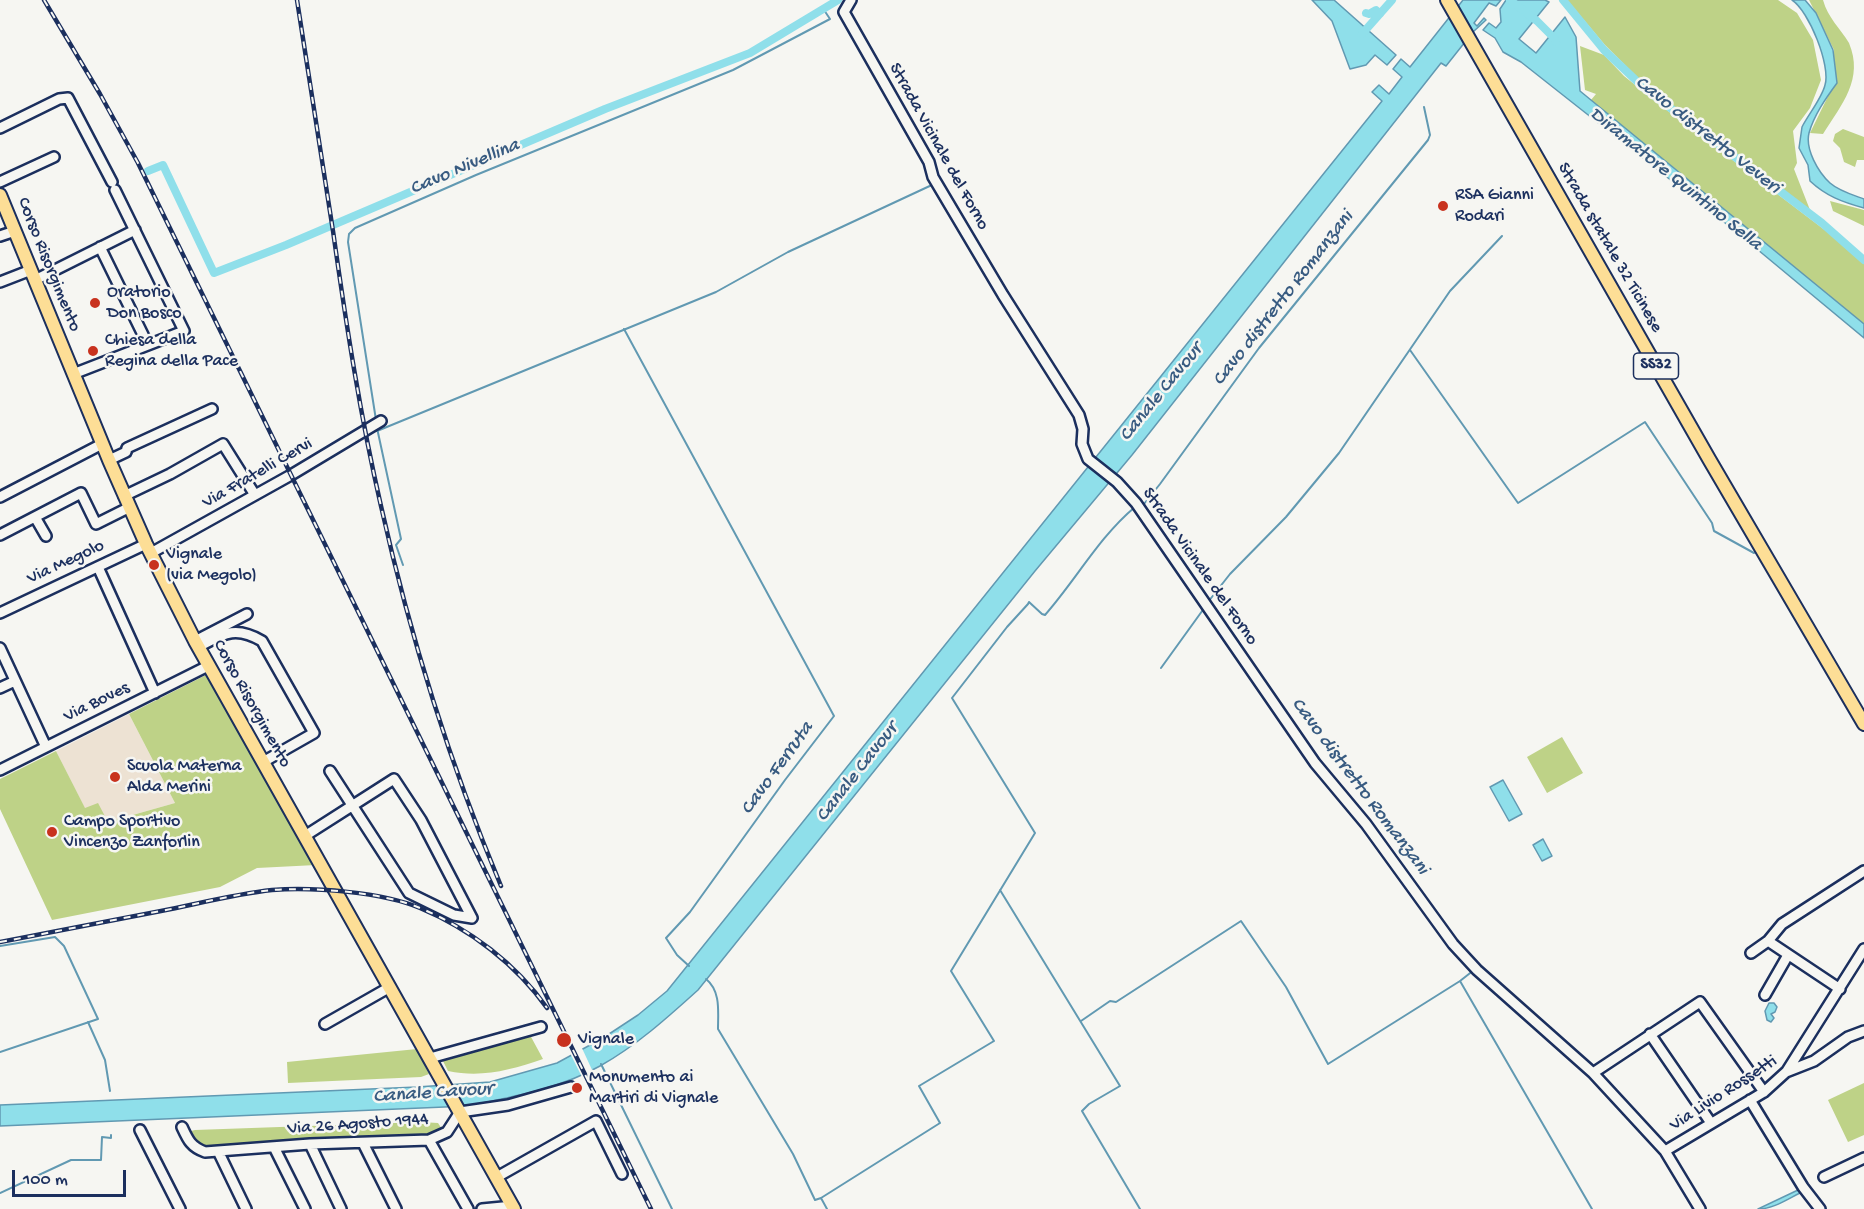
<!DOCTYPE html>
<html>
<head>
<meta charset="utf-8">
<style>
	body { margin:0 }
	#map { position:relative; width:1864px; height:1209px; overflow:hidden; background:#f6f6f2; font-family:"Gochi Hand",sans-serif }
	canvas { display:block }
	.scale { position:absolute; left:12px; top:1170px; width:114px; height:27px; box-sizing:border-box; border:3px solid #1b2f5e; border-top:0; padding-left:8px; font-size:18px; line-height:21px; white-space:nowrap; color:#1b2f5e; -webkit-text-stroke:4px #f6f6f2; paint-order:stroke }
</style>
</head>
<body>
<div id="map">
<canvas width="1864" height="1209"></canvas>
<div class="scale">100 m</div>
</div>
<script>
const c = document.querySelector('canvas').getContext('2d');
c.lineJoin = 'round';
function fill(path, color) { c.fillStyle = color; c.fill(path, 'evenodd'); }
function strokePath(path, color, width, dash) { c.strokeStyle = color; c.lineWidth = width; c.lineCap = dash ? 'butt' : 'round'; c.setLineDash(dash || []); c.stroke(path); }
function drawText(font, color, halo, rows, align = 'center') {
  c.font = font + ' "Gochi Hand",sans-serif'; c.lineWidth = 5; c.setLineDash([]); c.textBaseline = 'middle'; c.strokeStyle = halo; c.fillStyle = color; for (const [text, x, y, turn = 0] of rows) {
    c.save(); c.translate(x, y); c.rotate((+turn || 0) * Math.PI / 180); c.textAlign = isNaN(turn) ? turn : align; if (halo) c.strokeText(text, 0, 0); c.fillText(text, 0, 0); c.restore();
  }
}
fill(new Path2D(`
	M129 714 175 803 108 822 85 809 56 751Z`), '#ede2d3');
fill(new Path2D(`
	M1567 0H1778L1797 13 1813 40 1821 80 1810 108 1793 131 1797 163 1794 169 1810 210 1643 83 1605 45Z
	M1809 0H1823C1828 18 1840 28 1849 43 1864 79 1842 104 1823 134L1810 133 1833 86 1834 50Z
	M1580 46 1604 55 1624 76 1660 105 1834 237 1864 263V324L1591 100 1596 94 1585 90Z
	M1843 129 1864 137V160H1857L1855 167 1844 162 1840 148 1833 141 1835 134Z
	M1830 201 1864 210V226L1833 211Z
	M206 675 316 865 257 868 220 887 52 920 0 809V779L56 751 85 808 98 803 108 822 175 803 129 714Z
	M1562 737 1583 773 1547 793 1527 757Z
	M530 1035 543 1059C511 1070 482 1078 448 1071L442 1059Z
	M417 1049 429 1074 421 1077 288 1083 287 1062Z
	M1864 1083V1135L1848 1142 1828 1100Z
	M421 1122 438 1123 442 1129 428 1137 200 1148 189 1136 191 1131 195 1130Z`), '#bed287');
const water = new Path2D(`
	M1312 0H1334L1396 55 1387 65 1375 55 1366 65 1350 69 1332 21Z
	M1463 0H1501L1496 6 1489 3 1474 23 1477 26 1484 18 1486 20 1473 32 1469 27 1465 42 1446 66 1441 63 1132 455 1035 571 698 990C667 1018 636 1046 600 1066 559 1089 512 1097 468 1106L0 1126V1105L417 1087 490 1082 557 1063 603 1038 638 1015 667 991 1382 101 1372 92 1379 85 1389 94 1402 77 1393 69 1401 59 1410 67Z
	M1506 0H1545L1549 2 1519 39 1536 53 1565 17 1576 37 1580 91 1864 324V338L1734 230 1521 62 1503 52 1495 38 1483 30 1489 23 1496 28 1501 22 1500 9Z
	M1792 0H1805L1816 13 1833 50 1837 83C1826 98 1814 115 1809 133 1805 149 1818 172 1830 183 1839 191 1853 195 1864 199V208C1842 202 1826 196 1810 181L1808 165 1799 148 1802 127C1808 115 1822 98 1825 85 1831 66 1809 11 1792 0Z
	M1503 780 1522 814 1509 821 1490 787Z
	M1543 839 1552 856 1542 861 1533 845Z
	M1769 1003H1774L1777 1007 1775 1012 1771 1014 1774 1018 1771 1022 1767 1020 1765 1011Z
	M1798 1190 1800 1193C1786 1200 1773 1209 1758 1209Z`);
fill(water, '#8fdfea');
strokePath(water, '#6199b2', 1.5);
fill(new Path2D(`
	M581 1046 593 1072 582 1077 570 1053Z`), '#f6f6f2');
strokePath(new Path2D(`
	M938 181 940 179 948 193
	M624 329 834 716 785 780 690 912 666 938 677 955 689 966
	M1410 350 1518 503 1645 422 1712 523 1714 531 1754 553
	M376 420 348 242 349 234 355 228 476 175 733 70 830 19 824 10
	M377 428 401 539 396 545 403 565
	M377 431 716 292 788 252 934 184
	M1144 504 1160 484 1259 348 1428 140 1430 135 1424 107
	M1208 602 1230 574 1286 517 1339 453 1450 291 1502 236
	M1161 668 1205 607
	M1298 730 1330 774
	M1000 890 1120 1086 1089 1104 1082 1111 1140 1209
	M0 946 55 937 64 946 98 1019 0 1052
	M706 979C721 991 718 1012 718 1029L793 1154 815 1200 821 1198
	M1460 981 1474 970
	M1081 1021 1110 1001 1116 1002 1241 921 1286 987 1328 1064 1460 981 1592 1209
	M88 1022 105 1060 110 1091
	M601 1064 672 1209
	M0 1193 71 1160H101L102 1137 111 1138V1135
	M821 1198 940 1123 919 1086 994 1041 951 971 1035 833 952 698 1007 627 1028 604 1029 602 1042 614 1045 615C1076 580 1099 537 1135 507
	M821 1198 827 1209`), '#6199b2', 2);
strokePath(new Path2D(`
	M1510 0 1537 21 1555 39 1556 42
	M1563 0 1604 50 1644 88 1822 223 1864 260
	M1366 13 1369 14 1376 10 1380 14
	M1362 34 1392 0
	M148 171 163 165 214 273 286 245 605 109 750 53 838 0`), '#8fdfea', 8);
const minor = new Path2D(`
	M851 0 844 12 929 162 933 177 1003 295 1079 415 1083 429 1082 444 1088 459 1117 482 1136 503 1315 763 1366 824 1453 944 1477 970 1593 1073 1665 1151 1700 1209
	M0 128 59 99 68 98 112 182
	M0 182 54 157
	M0 236 15 231
	M100 247 148 345
	M35 280 135 230
	M0 282 31 270
	M73 374 184 331 115 190
	M109 460 126 452 127 448 212 409
	M124 496 170 474 223 444 255 495
	M0 497 102 444
	M35 517 46 536
	M0 535 81 493 96 524 130 507
	M151 553 291 475 381 421
	M98 567 155 693
	M0 613 146 544
	M195 641 247 614
	M198 647C223 634 235 625 262 641L314 733 263 762
	M0 648 46 747
	M0 688 15 681
	M0 770 208 666
	M305 836 311 832 394 779 421 820 472 918 454 915 409 893 330 771
	M1768 941 1840 989
	M1751 953 1768 941 1782 924 1864 871
	M1765 995 1788 955
	M325 1024 390 987
	M1650 1034 1711 1123
	M430 1058 541 1027
	M1787 1071 1864 949
	M1593 1073 1700 1002 1764 1092
	M1750 1100 1803 1187 1820 1209
	M182 1127C188 1140 191 1147 205 1152L310 1144 429 1140 447 1132 460 1112 508 1105 571 1087
	M140 1130 180 1209
	M429 1140 468 1209
	M363 1143 396 1209
	M310 1144 341 1209
	M274 1147 305 1209
	M218 1151 246 1209
	M1665 1151 1764 1092 1786 1072 1814 1061 1848 1037 1864 1031
	M497 1177 596 1121 622 1174
	M1824 1177 1864 1158
	M482 1209 513 1206`);
const major = new Path2D(`
	M1447 0 1709 459 1864 724
	M0 195 109 460 146 544 195 641 514 1209`);
strokePath(minor, '#1b2f5e', 14);
strokePath(major, '#1b2f5e', 16);
strokePath(minor, '#f6f6f2', 9);
strokePath(major, '#fdde96', 12);
const rail = new Path2D(`
	M44 0 100 94 138 163 651 1209
	M297 0C309 77 321 154 333 231 346 323 360 415 381 506 410 636 450 764 501 886
	M0 942C54 932 107 921 161 911 197 904 235 894 272 890 314 887 382 892 420 908 470 929 516 964 547 1008`);
strokePath(rail, '#1b2f5e', 4.5);
strokePath(rail, '#f6f6f2', 2, [7]);
for (const [x, y, r, color] of [
	[1443,206,6,"#c8321e"],
	[95,303,6,"#c8321e"],
	[93,351,6,"#c8321e"],
	[154,565,6,"#c8321e"],
	[115,777,6,"#c8321e"],
	[52,832,6,"#c8321e"],
	[564,1040,8,"#c8321e"],
	[577,1088,6,"#c8321e"]
]) { const dot = new Path2D(); dot.arc(x, y, r, 0, 2 * Math.PI); c.fillStyle = color; c.fill(dot); strokePath(dot, '#f6f6f2', 2); }
for (const [x, y, w] of [
	[1656,366,45]
]) { const box = new Path2D(); box.roundRect(x - w / 2, y - 13, w, 26, 4.5); c.fillStyle = '#f6f6f2'; c.fill(box); strokePath(box, '#1b2f5e', 1.5); }
drawText('bold 16px', '#1b2f5e', null, [
	["SS32",1656,366]
]);
drawText('18px', '#1b2f5e', '#f6f6f2', [
	["Strada Vicinale del Forno",938,147,61],
	["Strada statale 32 Ticinese",1609,248,60],
	["Corso Risorgimento",48,265,68],
	["Via Fratelli Cervi",258,474,-30],
	["Via Megolo",66,563,-25],
	["Strada Vicinale del Forno",1199,567,55],
	["Via Boves",97,703,-26],
	["Corso Risorgimento",251,704,61],
	["Via Livio Rossetti",1724,1094,-33],
	["Via 26 Agosto 1944",358,1125,-4]
]);
drawText('18px', '#1b2f5e', '#f6f6f2', [
	["RSA Gianni",1455,196],
	["Rodari",1455,217],
	["Oratorio",107,293],
	["Don Bosco",107,314],
	["Chiesa della",105,341],
	["Regina della Pace",105,362],
	["Vignale",166,555],
	["(via Megolo)",166,576],
	["Scuola Materna",127,767],
	["Alda Merini",127,788],
	["Campo Sportivo",64,822],
	["Vincenzo Zanforlin",64,843],
	["Vignale",578,1040],
	["Monumento ai",589,1078],
	["Martiri di Vignale",589,1099]
], 'left');
drawText('italic 20px', '#385b81', '#f6f6f2', [
	["Cavo distretto Veveri",1707,136,38],
	["Cavo Nivellina",465,168,-23],
	["Diramatore Quintino Sella",1675,180,39],
	["Cavo distretto Romanzani",1284,299,-52],
	["Canale Cavour",1162,393,-51],
	["Cavo Ferruta",778,769,-54],
	["Canale Cavour",858,773,-52],
	["Cavo distretto Romanzani",1359,787,53],
	["Canale Cavour",433,1094,-4]
]);
</script>
</body>
</html>
